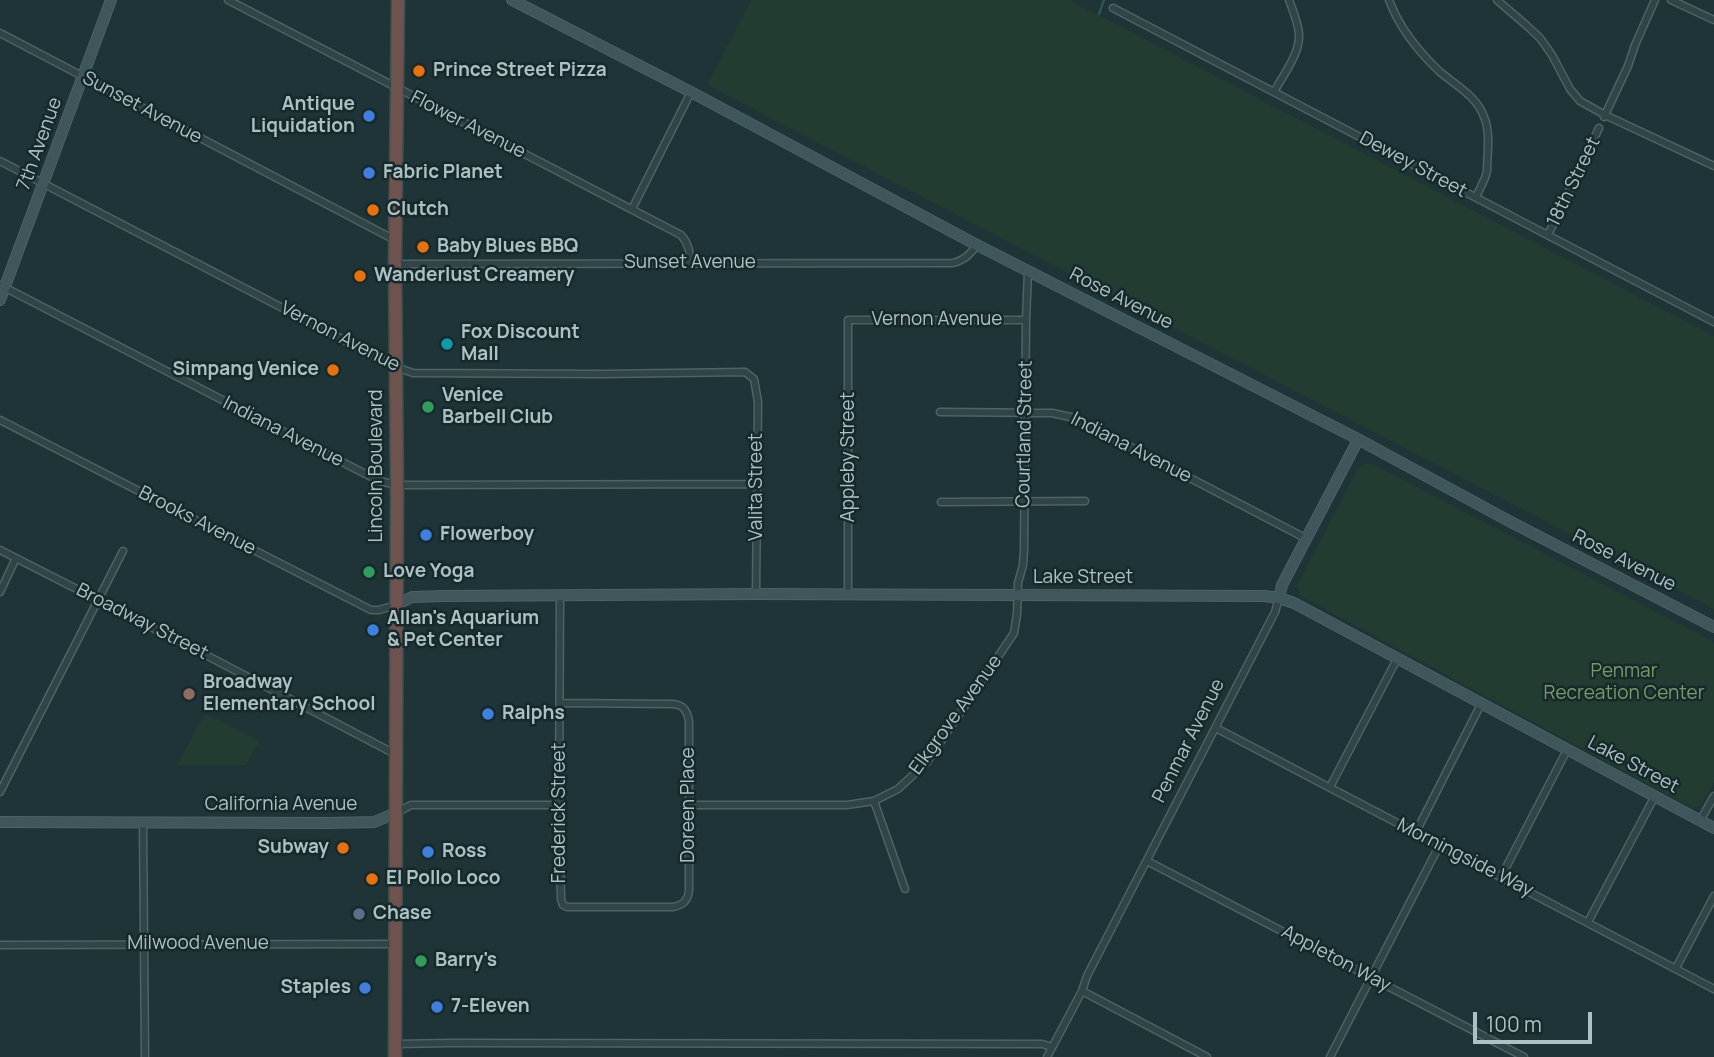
<!DOCTYPE html>
<html>
<head>
<meta charset="utf-8">
<style>
	body { margin:0 }
	#map { position:relative; width:1714px; height:1057px; overflow:hidden; background:#1e3437; font-family:Manrope,sans-serif }
	canvas { display:block }
	.scale { position:absolute; left:1473px; top:1012px; width:119px; height:32px; box-sizing:border-box; border:4px solid #abc1c4; border-top:0; padding-left:9px; font-size:21px; line-height:24px; white-space:nowrap; color:#abc1c4; -webkit-text-stroke:5px #17292b; paint-order:stroke }
</style>
</head>
<body>
<div id="map">
<canvas width="1714" height="1057"></canvas>
<div class="scale">100 m</div>
</div>
<script>
const c = document.querySelector('canvas').getContext('2d');
c.lineJoin = 'round';
function fill(path, color) { c.fillStyle = color; c.fill(path, 'evenodd'); }
function strokePath(path, color, width, dash) { c.strokeStyle = color; c.lineWidth = width; c.lineCap = dash ? 'butt' : 'round'; c.setLineDash(dash || []); c.stroke(path); }
function drawText(font, color, halo, rows, align = 'center') {
  c.font = font + ' Manrope,sans-serif'; c.lineWidth = 5; c.setLineDash([]); c.textBaseline = 'middle'; c.strokeStyle = halo; c.fillStyle = color; for (const [text, x, y, turn = 0] of rows) {
    c.save(); c.translate(x, y); c.rotate((+turn || 0) * Math.PI / 180); c.textAlign = isNaN(turn) ? turn : align; if (halo) c.strokeText(text, 0, 0); c.fillText(text, 0, 0); c.restore();
  }
}
fill(new Path2D(`
	M751 0H1070L1714 336V609L707 85Z
	M1366 464H1373L1714 642V782L1701 806 1692 808 1299 595 1297 585 1358 468Z
	M207 714 258 740 259 743 246 765H177L204 715Z`), '#233c31');
strokePath(new Path2D(`
	M1099 14 1104 0`), '#2b5458', 2.5);
const street = new Path2D(`
	M228 0 681 235C689 244 690 252 690 264
	M1389 0C1399 27 1418 51 1439 71 1455 85 1477 96 1484 117 1491 133 1487 154 1487 171L1485 178 1476 197
	M1497 0 1526 25 1540 38 1552 55 1570 89 1580 101 1605 115 1714 166
	M1671 0 1714 20
	M1113 8 1714 322
	M0 33 395 240
	M1274 92C1283 75 1300 54 1299 34 1298 22 1293 11 1289 0
	M1604 117 1628 66 1635 45 1655 0
	M0 161 396 367 413 373 602 374 745 372 754 379 758 402 756 594
	M632 209 691 92
	M1548 235 1599 128
	M395 264 953 263C965 260 970 254 977 245
	M0 285 379 481 397 485H412L757 484
	M940 412 1052 413 1075 418 1307 539
	M0 420 371 610H379L396 605
	M941 502 1085 501
	M0 550 202 653 395 754
	M0 592 16 558
	M560 595 559 805 561 899 563 905 567 907H673C683 905 688 901 689 890V721C687 710 683 705 673 704L560 703
	M848 595V320H1026
	M1216 728 1714 989
	M1330 787 1397 659
	M0 792 123 551
	M874 801 905 889
	M689 805H847L874 801 898 789 927 762 1014 633 1017 614 1018 583 1023 565 1024 550 1026 320 1028 271
	M396 813 411 805H559
	M1700 821 1714 796
	M143 822 145 1057
	M1416 832 1481 704
	M1147 861 1524 1057
	M1501 877 1567 750
	M1588 922 1655 796
	M0 945 396 944
	M1676 968 1714 896
	M1082 991 1207 1057
	M395 1044 451 1043 1042 1044 1052 1047
	M1047 1057 1082 991 1087 976 1275 612 1279 598
	M1330 1057 1439 846`);
const secondary = new Path2D(`
	M512 0 691 92 977 245 1354 437 1509 521 1714 627
	M0 300 111 0
	M1279 598 1282 585 1358 440
	M396 605 412 597 443 596 756 594 1264 596 1279 598 1294 603 1714 828
	M0 822 329 823 374 822 396 813`);
const highway = new Path2D(`
	M395 1057 397 485 395 264 398 0`);
strokePath(street, '#4f6265', 9);
strokePath(secondary, '#4f6265', 12);
strokePath(highway, '#3c4f51', 15);
strokePath(street, '#314547', 6);
strokePath(secondary, '#3f565a', 10);
strokePath(highway, '#6e524e', 12);
for (const [x, y, r, color] of [
	[419,71,7,"#e8710a"],
	[369,116,7,"#3f7fe0"],
	[369,173,7,"#3f7fe0"],
	[373,210,7,"#e8710a"],
	[423,247,7,"#e8710a"],
	[360,276,7,"#e8710a"],
	[447,344,7,"#0f9aa8"],
	[333,370,7,"#e8710a"],
	[428,407,7,"#2e9e5b"],
	[426,535,7,"#3f7fe0"],
	[369,572,7,"#2e9e5b"],
	[373,630,7,"#3f7fe0"],
	[189,694,7,"#8d6e63"],
	[488,714,7,"#3f7fe0"],
	[343,848,7,"#e8710a"],
	[428,852,7,"#3f7fe0"],
	[372,879,7,"#e8710a"],
	[359,914,7,"#5c6f8a"],
	[421,961,7,"#2e9e5b"],
	[365,988,7,"#3f7fe0"],
	[437,1007,7,"#3f7fe0"]
]) { const dot = new Path2D(); dot.arc(x, y, r, 0, 2 * Math.PI); c.fillStyle = color; c.fill(dot); strokePath(dot, '#17292b', 2.5); }
drawText('bold 19px', '#abc1c4', '#17292b', [
	["Prince Street Pizza",433,71],
	["Antique",355,105,"right"],
	["Liquidation",355,127,"right"],
	["Fabric Planet",383,173],
	["Clutch",387,210],
	["Baby Blues BBQ",437,247],
	["Wanderlust Creamery",374,276],
	["Fox Discount",461,333],
	["Mall",461,355],
	["Simpang Venice",319,370,"right"],
	["Venice",442,396],
	["Barbell Club",442,418],
	["Flowerboy",440,535],
	["Love Yoga",383,572],
	["Allan's Aquarium",387,619],
	["& Pet Center",387,641],
	["Broadway",203,683],
	["Elementary School",203,705],
	["Ralphs",502,714],
	["Subway",329,848,"right"],
	["Ross",442,852],
	["El Pollo Loco",386,879],
	["Chase",373,914],
	["Barry's",435,961],
	["Staples",351,988,"right"],
	["7-Eleven",451,1007]
], 'left');
drawText('19px', '#abc1c4', '#17292b', [
	["Sunset Avenue",142,108,28],
	["Flower Avenue",468,125,27],
	["7th Avenue",40,144,-70],
	["Dewey Street",1413,165,28],
	["18th Street",1574,182,-64],
	["Sunset Avenue",690,263],
	["Rose Avenue",1121,299,27],
	["Vernon Avenue",937,320],
	["Vernon Avenue",340,337,27],
	["Indiana Avenue",283,432,27],
	["Courtland Street",1025,434,-89],
	["Indiana Avenue",1131,448,27],
	["Appleby Street",849,457,-90],
	["Lincoln Boulevard",377,466,-90],
	["Valita Street",757,487,-90],
	["Brooks Avenue",197,521,27],
	["Rose Avenue",1624,561,27],
	["Lake Street",1083,578],
	["Broadway Street",142,622,27],
	["Elkgrove Avenue",956,715,-54],
	["Penmar Avenue",1189,741,-63],
	["Lake Street",1633,765,28],
	["California Avenue",281,805],
	["Doreen Place",689,805,-90],
	["Frederick Street",560,813,-90],
	["Morningside Way",1465,858,27],
	["Milwood Avenue",198,944],
	["Appleton Way",1336,959,28]
]);
drawText('19px', '#769a6a', '#17292b', [
	["Penmar",1624,672],
	["Recreation Center",1624,694]
]);
</script>
</body>
</html>
